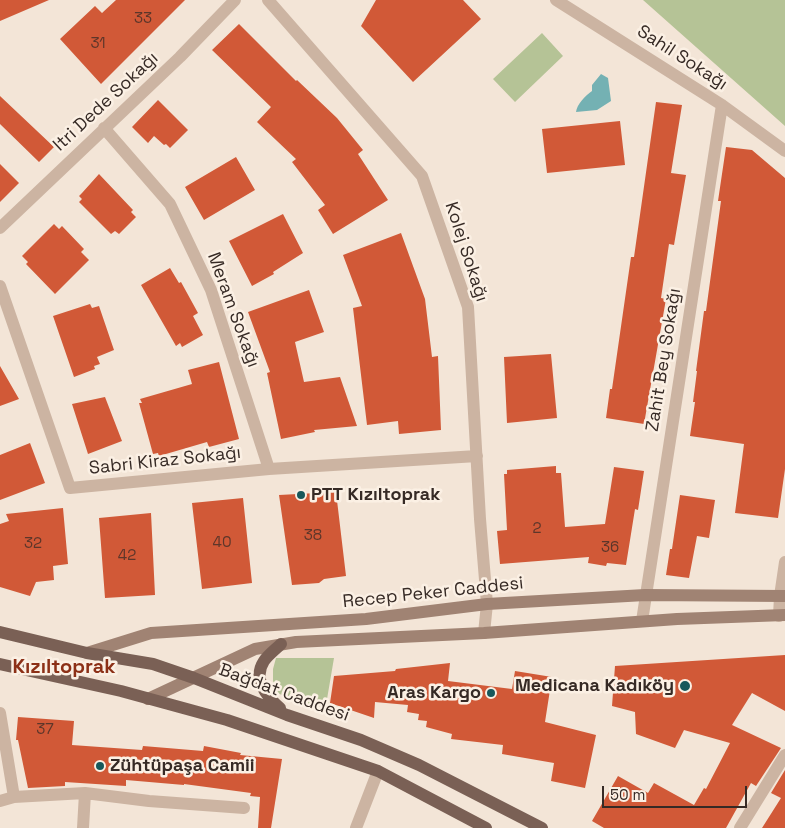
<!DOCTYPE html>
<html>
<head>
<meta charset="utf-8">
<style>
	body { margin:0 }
	#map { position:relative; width:785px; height:828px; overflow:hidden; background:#f3e5d7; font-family:"Space Grotesk",sans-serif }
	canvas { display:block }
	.scale { position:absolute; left:602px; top:786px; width:145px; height:22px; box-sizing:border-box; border:2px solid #362a25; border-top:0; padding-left:6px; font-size:15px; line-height:18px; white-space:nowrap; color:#362a25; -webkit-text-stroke:4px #fbf0e4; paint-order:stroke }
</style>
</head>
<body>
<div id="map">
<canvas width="785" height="828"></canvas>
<div class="scale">50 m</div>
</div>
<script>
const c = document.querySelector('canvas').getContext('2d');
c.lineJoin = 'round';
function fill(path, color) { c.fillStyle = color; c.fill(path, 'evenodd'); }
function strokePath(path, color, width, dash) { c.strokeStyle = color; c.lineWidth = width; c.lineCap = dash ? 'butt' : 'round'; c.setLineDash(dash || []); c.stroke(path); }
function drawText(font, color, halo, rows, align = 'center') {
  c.font = font + ' "Space Grotesk",sans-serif'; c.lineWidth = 5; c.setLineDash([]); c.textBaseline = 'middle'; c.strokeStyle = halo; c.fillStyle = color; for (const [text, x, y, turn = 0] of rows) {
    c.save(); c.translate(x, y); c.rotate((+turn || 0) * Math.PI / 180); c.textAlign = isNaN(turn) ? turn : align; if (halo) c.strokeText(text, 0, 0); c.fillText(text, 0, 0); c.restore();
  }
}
fill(new Path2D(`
	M643 0H785V126Z
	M542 33 563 56 515 102 493 79Z
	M276 658H334L326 705H300L278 693 273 681V669Z`), '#b5c396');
fill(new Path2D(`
	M601 74 608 78 611 101 597 110 576 112C577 104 585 96 592 91V85Z`), '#74b1b3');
fill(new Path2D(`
	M0 0H49L0 21Z
	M116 0H185L101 84 60 39 95 6 102 13Z
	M376 0H463L481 19 413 82 361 26Z
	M239 24 296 81 297 80 337 118 363 150 358 154 388 200 333 234 318 210 325 205 292 162 296 159 257 122 271 107 212 50Z
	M0 96 54 147 39 162 0 124Z
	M158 100 188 130 170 148 166 144 164 145 154 136 148 143 132 127Z
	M656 102 682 105 671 173 686 175 674 245 669 244 661 298 666 299 644 424 606 418 610 389H612L631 257H634Z
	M620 121 625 165 547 173 542 129Z
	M726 147 752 150 785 178V469L778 518 735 513 744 444 690 436 695 402H693L697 371H696L704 311H706L721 201H718Z
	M236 157 255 190 204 220 185 187Z
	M0 164 19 183 0 202Z
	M99 174 133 210 131 212 136 217 119 234 115 231 111 234 79 202 82 199 79 196 82 193Z
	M283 214 303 253 273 272 274 274 252 286 229 241Z
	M54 224 59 229 62 226 84 249 81 252 89 260 55 294 26 264 28 262 22 256Z
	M401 233 425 299 432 357 438 356 441 430 399 434 398 421 367 425 353 308 362 306 343 255Z
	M170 268 179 283 181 282 198 313 193 316 203 335 182 347 180 343 176 346 141 285Z
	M309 290 324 332 295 342 304 382 340 377 357 426 314 430 315 432 281 439 267 373 270 372 248 312Z
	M90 304 92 308 99 306 114 350 97 357 100 364 94 366 95 369 74 377 53 316Z
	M551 354 557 418 507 423 504 357Z
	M219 362 239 439 209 447 207 442 159 456 158 453 153 454 139 403H142L140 399 192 384 188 370Z
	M0 366 19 399 0 406Z
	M105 397 122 441 88 454 72 404Z
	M30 443 45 483 0 500V455Z
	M556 466V473H561L565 527 605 524 614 467 644 471 638 510 635 509 626 565 607 563 606 566 588 563 589 557 500 564 497 531 507 530 504 474H507V470Z
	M336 492 346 576 324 579 319 583 292 585 279 495Z
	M680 495 715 500 709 538 697 536 689 578 666 575 670 549H672Z
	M243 498 252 583 202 589 192 503Z
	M63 508 68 564 53 566 54 580 36 582 30 596 0 587V524L9 521 6 514Z
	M151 513 155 595 105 598 99 518Z
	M785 655V711L752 693 732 725 781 748 756 786 751 783 726 828H604L592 821 618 776 648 793 654 783 694 805 704 788 706 789 730 743 684 730 675 748 636 734 635 712 612 706 615 666Z
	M450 663 448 681 512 689 515 671 552 677 545 722 596 735 585 788 551 781 554 763 502 754 503 745 451 739 452 734 426 727 427 721 418 720 419 714 407 712 408 705 375 702 374 718 330 703 334 676 395 671 396 669Z
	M18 717 74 721 72 745 142 750 143 746 203 751 204 746 241 753 240 755 282 759 271 828H258L260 797 250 796 251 793 184 784V785L126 780V786L65 782V786L28 788 18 740H16Z
	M785 770V828H762L781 798 771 793Z`), '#d15937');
strokePath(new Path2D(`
	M268 0 422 176 468 307 480 519 487 604 484 633
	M556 0 722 105 785 151
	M104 128 170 204 211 290 269 469
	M0 228 180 57 235 0
	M0 286 70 488 269 469 477 456
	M779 616 780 596 785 562
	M642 621 722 105
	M0 713 14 797
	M0 801 14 797 85 793 149 801 244 808
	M83 828 85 793
	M356 828 378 771
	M740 828 785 755`), '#ccb4a2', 12);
strokePath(new Path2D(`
	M87 653 151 633 366 619 487 604 645 595 785 596
	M148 699 255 649 296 642 484 633 677 619 785 615`), '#a08373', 12);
strokePath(new Path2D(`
	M0 632 87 653 153 664 194 678 287 715 361 740 419 765 542 828
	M0 664 121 691 227 720 378 771 486 828
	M280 708C267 697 252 679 264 661 268 655 276 649 281 644`), '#7a6055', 12);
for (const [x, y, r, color] of [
	[301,495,5,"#17585b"],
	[685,686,6,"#17585b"],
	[491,693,5,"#17585b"],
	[100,766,5,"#17585b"]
]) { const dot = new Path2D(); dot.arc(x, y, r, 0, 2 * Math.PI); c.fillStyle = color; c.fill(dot); strokePath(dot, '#fbf0e4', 2); }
drawText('15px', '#5d362a', null, [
	["33",143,19],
	["31",98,44],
	["2",537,529],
	["38",313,536],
	["40",222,543],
	["32",33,544],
	["36",610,548],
	["42",127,556],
	["37",45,730]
]);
drawText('18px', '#362a25', '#fbf0e4', [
	["Sahil Sokağı",682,58,33],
	["Itri Dede Sokağı",106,102,-43],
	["Kolej Sokağı",466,252,72],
	["Meram Sokağı",233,310,70],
	["Zahit Bey Sokağı",664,360,-81],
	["Sabri Kiraz Sokağı",165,461,-6],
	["Recep Peker Caddesi",433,593,-6],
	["Bağdat Caddesi",284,693,20]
]);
drawText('bold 18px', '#362a25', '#fbf0e4', [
	["PTT Kızıltoprak",311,495],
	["Medicana Kadıköy",674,686,"right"],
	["Aras Kargo",481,693,"right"],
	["Zühtüpaşa Camii",110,766]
], 'left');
drawText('bold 20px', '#8c3017', '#fbf0e4', [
	["Kızıltoprak",64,668]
]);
</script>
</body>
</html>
